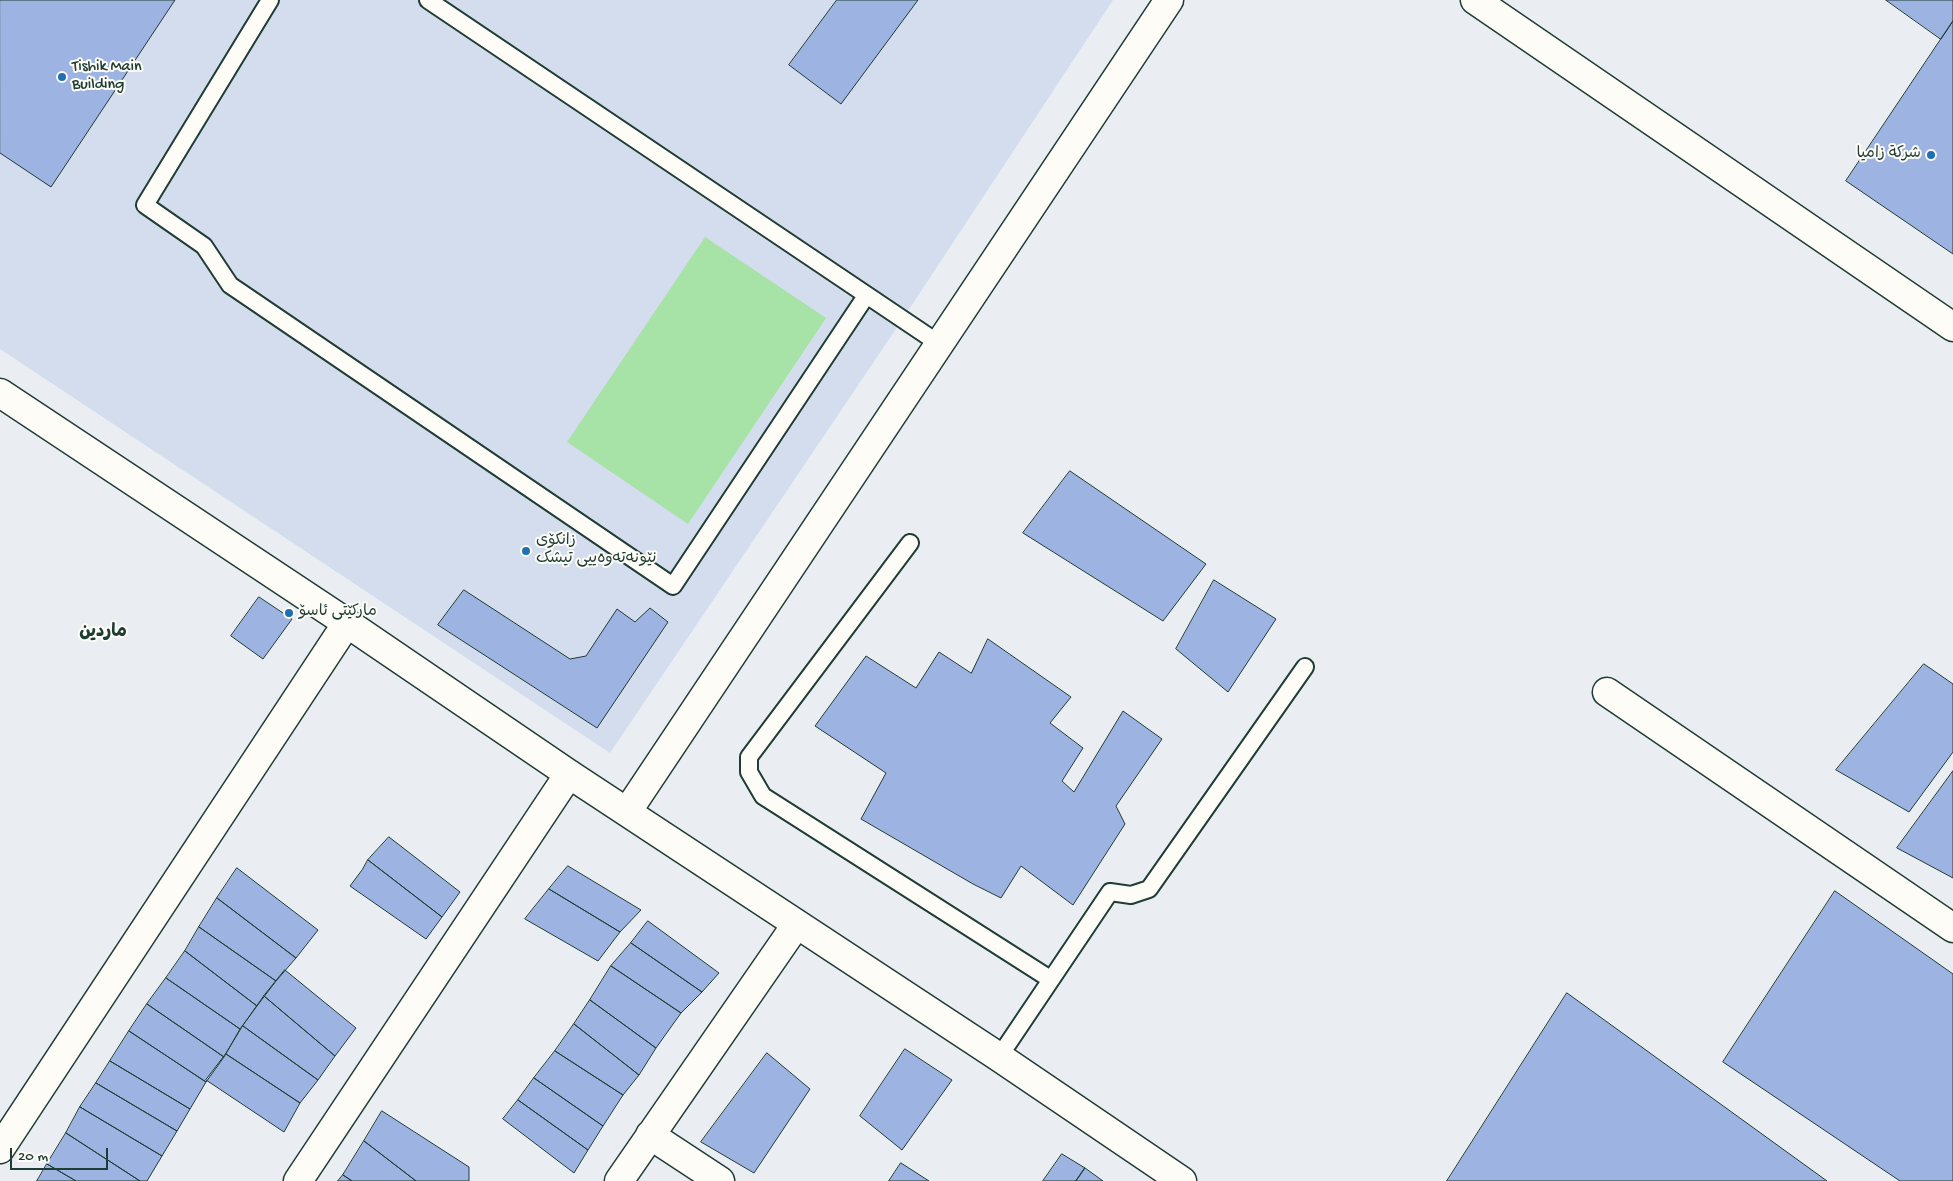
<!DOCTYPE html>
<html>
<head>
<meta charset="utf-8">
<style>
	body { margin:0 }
	#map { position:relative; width:1953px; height:1181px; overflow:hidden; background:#eaeef3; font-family:"Gochi Hand",sans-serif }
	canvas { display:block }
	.scale { position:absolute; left:10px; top:1148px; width:98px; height:22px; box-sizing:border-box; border:2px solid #1f3d34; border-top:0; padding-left:6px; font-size:15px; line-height:18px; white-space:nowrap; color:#1f3d34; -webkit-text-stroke:4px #fdfcf7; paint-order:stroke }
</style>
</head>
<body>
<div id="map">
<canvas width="1953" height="1181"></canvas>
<div class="scale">20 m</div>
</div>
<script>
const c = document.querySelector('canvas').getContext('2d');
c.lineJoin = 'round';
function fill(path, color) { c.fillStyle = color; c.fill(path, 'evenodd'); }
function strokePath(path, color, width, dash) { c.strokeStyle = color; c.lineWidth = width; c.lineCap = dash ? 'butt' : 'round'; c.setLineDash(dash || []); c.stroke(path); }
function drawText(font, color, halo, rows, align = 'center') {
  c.font = font + ' "Gochi Hand","Playpen Sans Arabic",sans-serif'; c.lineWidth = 4; c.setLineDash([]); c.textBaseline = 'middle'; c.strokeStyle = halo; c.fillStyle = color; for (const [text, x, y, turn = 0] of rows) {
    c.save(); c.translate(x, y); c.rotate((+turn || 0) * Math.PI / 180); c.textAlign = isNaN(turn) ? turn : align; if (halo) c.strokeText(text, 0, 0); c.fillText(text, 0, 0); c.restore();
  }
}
fill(new Path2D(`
	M0 0H1113L902 320 610 753 0 349Z`), '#d3ddee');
fill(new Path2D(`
	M705 237 826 318 688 524 567 442Z`), '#a7e2a7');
const building = new Path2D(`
	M0 0H175L51 187 0 153Z
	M837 0H918L841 104 789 65Z
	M1886 0H1953V21L1941 39Z
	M1953 21V254L1846 181Z
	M1070 471 1206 564 1163 621 1023 533Z
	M1214 580 1276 619 1228 692 1176 649Z
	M464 590 570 659 586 656 617 609 635 622 650 608 668 622 597 728 438 625Z
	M259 597 292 619 263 659 231 636Z
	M988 639 1071 697 1050 723 1083 748 1062 781 1074 792 1123 711 1162 739 1116 806 1125 824 1073 905 1021 866 1001 898 973 884 861 819 886 773 815 726 866 656 916 688 939 652 971 673Z
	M1924 664 1953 684V752L1909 812 1836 770Z
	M1953 771V878L1897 848Z
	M389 837 460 892 442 917 368 860Z
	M368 860 442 917 426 939 350 886 362 870Z
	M568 866 641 910 620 932 549 889Z
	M237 868 318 930 296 958 217 898Z
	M549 889 620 932 598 961 525 919Z
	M1835 891 1953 974V1181H1900L1723 1062Z
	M217 898 296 958 276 981 199 927Z
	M648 921 719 973 702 992 631 943Z
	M199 927 276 981 257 1006 185 951Z
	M631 943 702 992 681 1013 611 966Z
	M185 951 257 1006 240 1029 166 978Z
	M611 966 681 1013 656 1048 590 1000Z
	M285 970 356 1028 335 1056 264 996Z
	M166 978 240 1029 224 1057 147 1004Z
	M1567 993 1827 1181H1447Z
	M264 996 335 1056 318 1080 243 1026Z
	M590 1000 656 1048 639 1075 574 1024Z
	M147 1004 224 1057 206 1082 129 1031Z
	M574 1024 639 1075 623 1095 555 1051Z
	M243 1026 318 1080 300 1103 226 1054Z
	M129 1031 206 1082 190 1109 110 1061Z
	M905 1049 952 1080 902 1150 860 1116Z
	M555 1051 623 1095 603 1126 534 1078Z
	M767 1053 810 1089 754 1173 701 1142Z
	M226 1054 300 1103 284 1132 206 1080Z
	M110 1061 190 1109 177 1131 96 1083Z
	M534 1078 603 1126 588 1150 518 1100Z
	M96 1083 177 1131 162 1156 80 1107Z
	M518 1100 588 1150 574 1173 503 1119Z
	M80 1107 162 1156 147 1181H140L66 1133Z
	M382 1111 469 1167V1181H416L364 1141Z
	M66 1133 140 1181H76L47 1164Z
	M364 1141 416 1181H352L343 1175Z
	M1062 1154 1085 1168 1076 1181H1043Z
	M901 1163 929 1181H889Z
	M47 1164 76 1181H37Z
	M1085 1168 1103 1181H1076Z
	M343 1175 352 1181H338Z`);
fill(building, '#9db4e2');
strokePath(building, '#1f3d34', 1);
const lane = new Path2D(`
	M270 0 145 205 204 246 230 285 673 586 866 296
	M428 0 938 343
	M910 543 749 757V772L763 796 1050 979
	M999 1057 1110 892 1131 895 1149 889 1305 667`);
const street = new Path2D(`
	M0 393 347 623 569 774 999 1057 1182 1181
	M1607 692 1953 928
	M627 812 1169 0
	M650 1135 720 1181
	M0 1149 347 623
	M298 1181 569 774
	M619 1181 796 925`);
const secondary = new Path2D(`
	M1475 0 1953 327`);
strokePath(lane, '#1f3d34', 20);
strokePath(street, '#1f3d34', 31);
strokePath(secondary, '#1f3d34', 31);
strokePath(lane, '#fdfcf7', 16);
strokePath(street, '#fdfcf7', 28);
strokePath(secondary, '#fdfcf7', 28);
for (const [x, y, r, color] of [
	[62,77,5,"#1f6fb2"],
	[1931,155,5,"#1f6fb2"],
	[526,551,5,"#1f6fb2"],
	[289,613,5,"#1f6fb2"]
]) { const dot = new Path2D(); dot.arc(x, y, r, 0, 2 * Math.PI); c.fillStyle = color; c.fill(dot); strokePath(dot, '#fdfcf7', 2); }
drawText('16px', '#1f3d34', '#fdfcf7', [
	["Tishik Main",72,68],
	["Building",72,86],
	["شركة زاميا",1921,155,"right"],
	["زانکۆی",536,542],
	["نێونەتەوەییی تیشک",536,560],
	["مارکێتی ئاسۆ",299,613]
], 'left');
drawText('bold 18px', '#1f3d34', '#fdfcf7', [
	["ماردین",103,633]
]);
</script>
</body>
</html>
